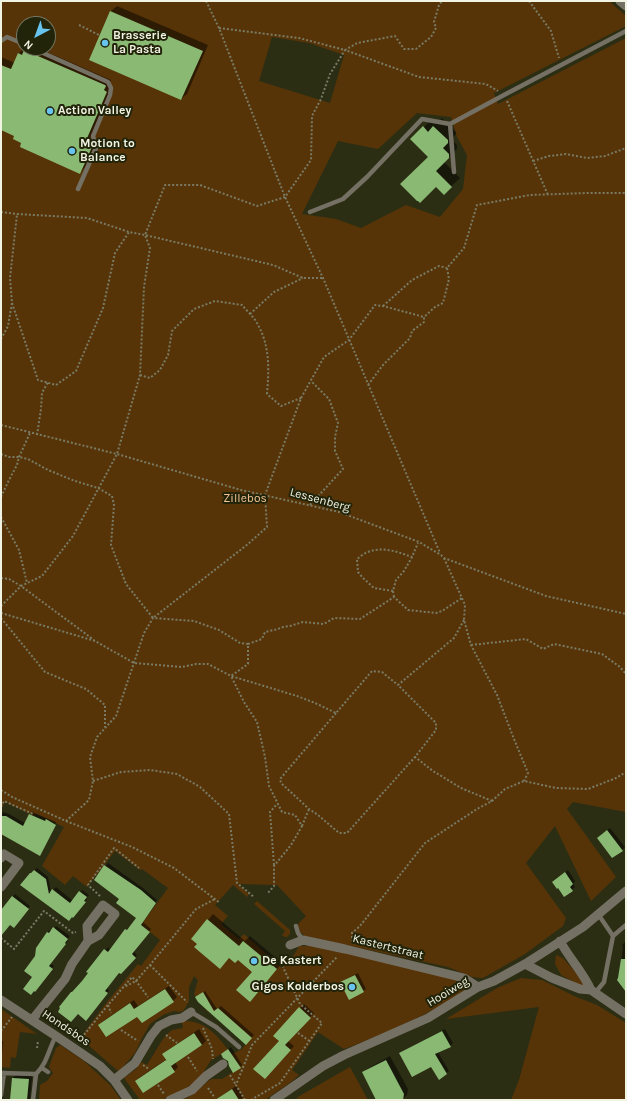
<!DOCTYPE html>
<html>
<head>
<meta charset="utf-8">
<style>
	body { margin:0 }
	#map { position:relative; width:627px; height:1101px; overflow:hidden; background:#2c2e14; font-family:Karla,sans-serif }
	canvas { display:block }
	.frame { position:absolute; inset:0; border:2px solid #f1f3e3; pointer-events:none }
	.north { position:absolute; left:16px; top:16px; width:40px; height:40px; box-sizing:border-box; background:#22240a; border:1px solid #757761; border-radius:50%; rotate:221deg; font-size:11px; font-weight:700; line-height:16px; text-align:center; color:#f1f3e3 }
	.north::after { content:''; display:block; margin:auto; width:14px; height:18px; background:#66c4ef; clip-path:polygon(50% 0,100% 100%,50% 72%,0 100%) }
</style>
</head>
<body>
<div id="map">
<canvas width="627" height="1101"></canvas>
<div class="frame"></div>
<div class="north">N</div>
</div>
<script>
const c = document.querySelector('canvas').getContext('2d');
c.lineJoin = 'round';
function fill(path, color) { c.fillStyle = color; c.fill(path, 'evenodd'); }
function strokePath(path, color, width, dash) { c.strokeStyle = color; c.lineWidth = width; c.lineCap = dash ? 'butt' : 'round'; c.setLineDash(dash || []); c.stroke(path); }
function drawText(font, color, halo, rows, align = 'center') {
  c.font = font + ' Karla,sans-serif'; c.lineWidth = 4; c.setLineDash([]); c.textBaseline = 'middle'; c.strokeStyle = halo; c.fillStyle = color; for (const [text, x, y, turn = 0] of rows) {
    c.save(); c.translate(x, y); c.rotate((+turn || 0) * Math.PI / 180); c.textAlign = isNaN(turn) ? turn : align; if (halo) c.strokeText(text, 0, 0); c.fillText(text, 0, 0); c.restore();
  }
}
fill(new Path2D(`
	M1 1H609L626 16V26L494 93 498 104 626 38V812L573 802 567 809 616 877 591 901 555 826 526 863 566 918 563 926 525 954 483 978 472 977 448 967 305 936 300 932 298 924 306 916 277 885 238 884 249 894 247 897 233 885 215 905 228 916 221 924 239 939 244 934 282 968 294 955 299 946H317L446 976 462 982 467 986C460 1002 365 1042 344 1049L318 1032 292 1070 299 1075 291 1082 265 1100H180L187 1098 196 1092 208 1081 212 1079H222L239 1068 230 1055 242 1049 250 1038 219 1013 208 1012 194 994 198 980 194 976 189 987V1001L184 1010 180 1012 174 1011 163 1015 150 1024 142 1038 135 1053 122 1068 118 1071 80 1038 107 1002 138 964 141 966 160 940 141 925 168 888 142 869 140 870 115 851 87 887 73 876 65 885 42 866 64 827 36 814 34 816 5 802 1 809ZM24 24H48V48H24ZM272 37 309 43 344 55 330 103 259 81ZM417 113 451 117 457 137 467 155 463 189 440 217 406 205 361 228 336 219 302 214 338 141 378 149Z
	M257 901 290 930V934L287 937H285L282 935 285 931 254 904Z
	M556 955 563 958 584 982 585 986H582L561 975 555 964Z
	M521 978 542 980 574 996 597 1005 626 1023V1100H511L519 1080 539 1007 446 1019 497 988Z
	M1 1009 37 1034 20 1032 16 1058 11 1057 10 1068 1 1067Z
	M184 1021C203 1020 218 1035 228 1050L211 1060 199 1079 183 1091 161 1100H140L124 1078 136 1069 141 1062 147 1065 163 1039 166 1035 172 1030 183 1028 182 1022Z
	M60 1045 84 1061 111 1086 121 1100H39L40 1085 47 1081 53 1073 49 1067 56 1048Z
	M350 1067 368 1100H298L299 1099 296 1098Z`), '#573407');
fill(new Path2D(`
	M117 6 208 45 187 94 181 99 90 60 111 11Z
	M24 48 27 49 28 48H38L111 80 109 85 112 87 90 138 97 140 85 167 80 173 23 143 15 135 1 129V57L15 63 19 53Z
	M442 118 456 132V134L451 139 457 145V149L444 162 460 178 444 193 430 157 412 139 432 119 437 124Z
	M3 812 9 814 25 823 30 814 32 812 56 822 40 853 1 834V814Z
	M610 828 625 847 622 850 600 835Z
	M108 863 143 888 157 900 143 922 151 929 134 952 137 955 120 973V972L107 988 109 991 86 1020 89 973 88 972 108 947 111 950 126 930 129 928 137 918 120 899 95 880Z
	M37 868 48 877 51 892 56 887 73 901 82 890 89 895 86 898 87 899 76 914 69 919 31 873Z
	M568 870 575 881 573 884 575 887 565 896 556 880Z
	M15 894 30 906 16 924 11 923 1 935V911Z
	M213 914 245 941 250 936 282 963 255 995 253 971 238 958 230 957 225 962 208 920Z
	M56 926 70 936 67 940 68 941 51 964 54 966 37 988 33 977 37 949 48 932 50 930 52 931Z
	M626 941V989L619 978 623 947 622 945Z
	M358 973 366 989 363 991 342 982 344 980Z
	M169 986 177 997 173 1001 99 1025 103 1021 134 1000 138 1006Z
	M205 991 217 1009 221 1006 254 1035 246 1043 199 1001V995Z
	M304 1004 314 1013 288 1041 294 1046 269 1073 280 1041 275 1035Z
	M199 1029 206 1041 202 1045 175 1062 178 1067 174 1071 136 1081 140 1077 167 1059 164 1054 168 1050Z
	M445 1029 453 1043 450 1046 438 1052 449 1071 446 1073 432 1065 400 1053 403 1051Z
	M1 1041H3L2 1055 1 1056Z
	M231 1047 242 1065 240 1067 229 1060 222 1054Z
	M390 1056 408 1089 407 1095 401 1100H377L363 1073 367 1069Z
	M17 1074 32 1076 30 1100H11L13 1078Z
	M236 1086 243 1097 241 1100H215Z`), '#0007');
fill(new Path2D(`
	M110 11 203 51 181 100 89 60Z
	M24 50 105 85 106 86 104 90 107 92 106 94 85 143 92 146V147L80 174 20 147 21 143 13 139 14 136 1 130V65L11 69 18 53 22 55Z
	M423 126 428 132 433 126 448 140V143L443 148 449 154V158L436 171 452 187 444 195 436 187 420 203 418 201H417L400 184 428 157 410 139Z
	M29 814 45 821 46 819 56 825 40 856 1 834V816H6L23 826Z
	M607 830 623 851 612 858 597 838Z
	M104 865 141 890 156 903 141 925 150 932 132 954 136 958 121 974 119 973 105 991 108 993 86 1021 78 1014 71 1022 58 1012 60 1008 59 1007 71 992H72L82 981 88 973 86 972 104 949 108 952 125 929 127 930 136 918 116 903 119 899 94 880Z
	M34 870 46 879 49 894 52 889 70 903 79 891 87 897 84 901 86 902 73 918 72 917 69 921 20 885 30 873H31Z
	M565 872 573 884 570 887 573 891 564 897 558 888 557 889 552 882Z
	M12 896 29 909 14 928 10 925 1 936V910Z
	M207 919 239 946 243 941 277 969 250 1002 236 990 252 972 238 960 235 963 229 958 220 969 194 947 197 944 191 939Z
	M53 927 68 939 65 943 66 944 49 966 53 969 35 992 34 991 31 995 23 989 32 977 24 971 35 956 36 948 47 932 49 933Z
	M621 959H626V992L617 980 618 978Z
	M355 975 364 992 349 1000 340 982Z
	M165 989 174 1002 142 1023 137 1017 106 1037 98 1025 130 1003 134 1009Z
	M203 992 214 1011 218 1008 252 1038 246 1045 198 1002 195 997Z
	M299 1007 311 1018 285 1045 291 1050 265 1079 253 1069 279 1041 273 1036Z
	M442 1031 451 1047 435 1054 447 1074 439 1080 431 1067 412 1077 399 1053Z
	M194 1033 202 1045 171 1066 175 1072 143 1093 135 1081 166 1060 167 1061 162 1054Z
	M228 1049 241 1068 233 1073 229 1066 228 1061 223 1058 221 1054Z
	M386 1060 404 1094 403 1100H376L362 1072Z
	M12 1078 29 1079 27 1100H10Z
	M232 1089 239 1100H215Z`), '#8ab974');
strokePath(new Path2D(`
	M206 1 219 28 285 197 323 278 440 553
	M529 1 551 31 559 58
	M79 25 99 35
	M219 28 299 38 345 50 357 43 395 36 404 49H416L431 37 436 28 434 22 439 5 442 1
	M507 101 548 195
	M533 161 549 156 566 154 587 158 605 156 626 148
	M1 212 17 214 87 218 129 232 145 235 273 265 303 278H323
	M12 303 38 380 56 385 76 371 103 308 115 253 129 232
	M383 306 412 280 439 266 447 268
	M250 314 274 292 303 278
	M1 339 8 326 12 303 10 278 17 214
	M140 375 150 378 160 370 168 355 172 331 194 309 215 301 242 305C247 311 255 318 258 325 270 346 269 370 267 394L281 406 301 398
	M368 385 383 365 410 338 412 331 424 322V317L435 307 443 303 449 279 447 268 464 248 477 205 530 195 587 193H626
	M1 425 117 454 241 490 339 512 419 542 441 555 444 558 546 596 626 614
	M37 435 41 409 42 393 48 382
	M1 454 9 457H19L28 459 48 470 75 481 98 488 112 496 114 505 111 545 126 584 153 618 248 544 267 527 265 495 301 398 324 357 349 340 375 305 383 306 424 317
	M1 497 9 480 17 465 19 457 30 433
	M310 505 343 469 335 451V437L338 423 329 399 311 381
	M1 517 19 550 27 583
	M444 558 465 605 464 620 471 645 497 695 514 739 528 773 524 781
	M1 578 9 579 21 586 94 640
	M393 591 374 588 363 578 358 572 357 559C360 557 364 553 368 552 383 546 398 552 412 557
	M394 597 393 591 396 580 404 571 412 557 418 543
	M1 606 21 586 42 576 73 536 117 454 140 375 144 287 150 248 145 235 165 185H200L257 206 285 197 311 160 312 116 321 99 330 74 345 50 419 77 486 84 498 91
	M1 613 95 641 134 663 182 667 196 664H208L231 676 297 696 315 703 336 713 372 671 382 672 398 685
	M1 618 45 672 86 689 105 705V727
	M464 620 454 638 398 685 436 723V730L415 757 433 771 461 788 492 801
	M248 644 262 639 265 632 278 629 283 627 290 626 303 622 324 624 334 618 360 619 394 597 408 610 436 613 442 611 462 598
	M471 645 526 639 543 649 554 644 602 654 620 667 626 674
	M336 713 280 779 281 783 309 809 318 815 339 833H347L415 757
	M93 781 121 772 150 770 177 774 200 787 229 814 237 883 254 897
	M1 790 12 797 66 821 89 800 93 781 90 757 97 737 116 716 144 633 153 618 194 621 219 630 240 643 248 644V664L231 676 244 702 257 722 265 757 269 786 282 812 295 815 302 826 291 845 274 866V886L267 894
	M1 807 4 801 33 814
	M66 821 132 847 174 868 220 903
	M302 826 309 809
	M274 865 270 812 277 804
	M100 896 88 885 114 848 139 868
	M1 938 14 949 44 911 73 933 76 932
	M352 942V933L360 926 425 843 477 809 492 801 505 789 524 781 556 788 588 789 616 778 626 772
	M150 965 187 1002
	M122 988 136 981 150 965 196 909 215 899
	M108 1005 111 1013
	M203 1028 212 1049 213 1059
	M121 1030 138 1041
	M1 1031 12 1017
	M298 1033 311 1042
	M166 1035 177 1043
	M79 1041 108 1005 132 977 136 981 148 997
	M37 1048 38 1041
	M188 1057 197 1071
	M143 1065 149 1069
	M230 1075 236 1085
	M158 1085 164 1094
	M208 1088 215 1098
	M245 1100 236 1085 252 1045 337 957
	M251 1100 280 1083 322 1023 300 1004 283 967`), '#797b65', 2, [2, 2]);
strokePath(new Path2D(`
	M1 41 7 37 24 44
	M32 48 108 82 111 88 110 95 93 136 96 148 78 189
	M450 124 454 172
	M310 212 343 199 367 177 422 119 450 124 504 95 626 31
	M598 914 613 936
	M296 926 298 933 303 940
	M595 993 604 982 613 936 626 925
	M191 1012 216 1027 239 1047
	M42 1068 48 1072
	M1 1073 36 1074C48 1062 48 1050 56 1036
	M1 1095 4 1073
	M33 1100 36 1074`), '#757064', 4.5);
strokePath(new Path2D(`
	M620 1 626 6
	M1 858 4 854 19 863 1 887
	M560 941C569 958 583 972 591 990
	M290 945 303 940 345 949 464 978 478 987
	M525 964 552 978 580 989 591 990 626 1014
	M1 1000 56 1036 100 1066 114 1080 128 1100
	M32 1020 65 979 72 964 88 941 99 935 115 914 103 905 87 926 88 941
	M114 1080 135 1063 151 1036 159 1026 171 1020 182 1018 191 1012
	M170 1100 192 1090 206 1076 223 1064
	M274 1100 323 1066 344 1055 428 1018 478 987 494 981 525 964 583 927 626 891`), '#757064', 9);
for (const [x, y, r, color] of [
	[105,43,4,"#66c4ef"],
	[50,111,4,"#66c4ef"],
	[72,151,4,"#66c4ef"],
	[254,961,4,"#66c4ef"],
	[352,987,4,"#66c4ef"]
]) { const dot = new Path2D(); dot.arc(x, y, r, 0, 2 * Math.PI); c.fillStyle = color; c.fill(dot); strokePath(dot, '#22240a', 1.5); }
drawText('bold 12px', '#f1f3e3', '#22240a', [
	["Brasserie",113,36],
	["La Pasta",113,50],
	["Action Valley",58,111],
	["Motion to",80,144],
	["Balance",80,158],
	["De Kastert",262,961],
	["Gigos Kolderbos",344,987,"right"]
], 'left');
drawText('12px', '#f4c495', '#22240a', [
	["Zillebos",245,499]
]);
drawText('12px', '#f1f3e3', '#22240a', [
	["Lessenberg",320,500,15],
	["Kastertstraat",388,947,14],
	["Hooiweg",448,992,-31],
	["Hondsbos",66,1028,34]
]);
</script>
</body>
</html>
